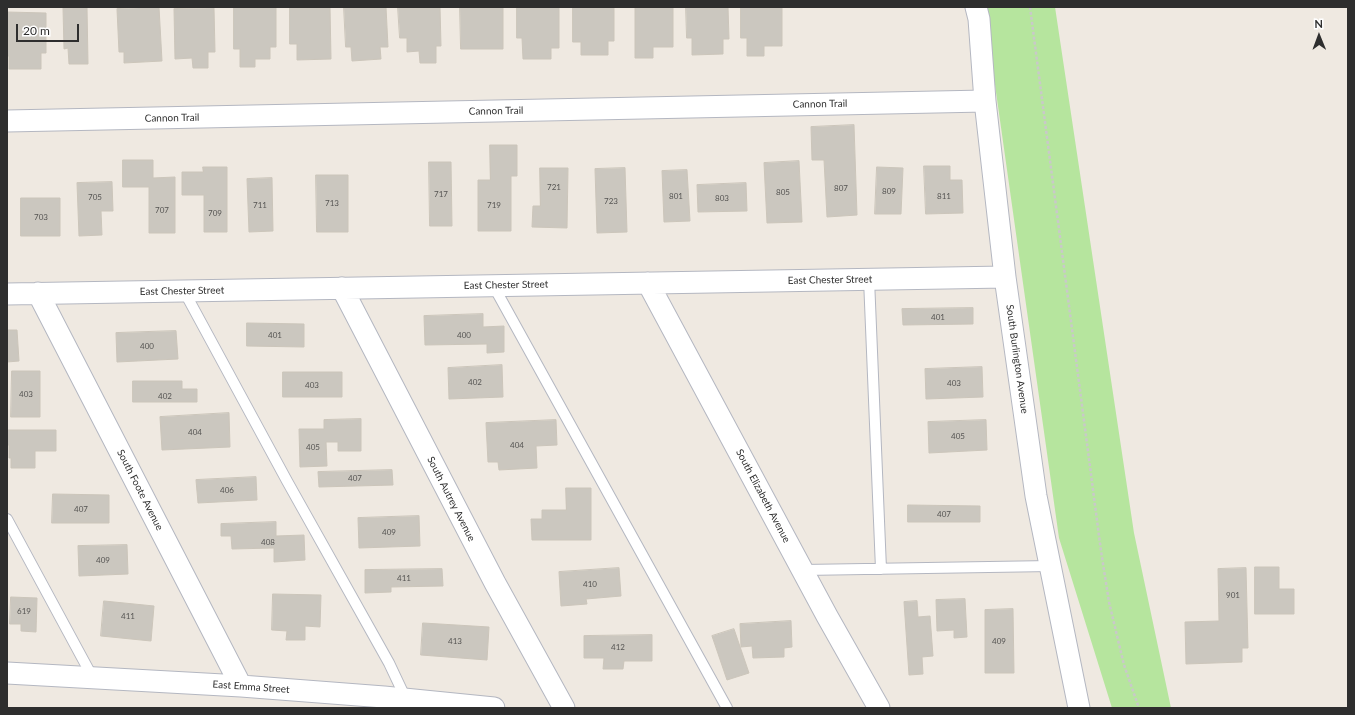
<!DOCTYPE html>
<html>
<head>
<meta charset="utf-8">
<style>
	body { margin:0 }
	#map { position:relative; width:1355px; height:715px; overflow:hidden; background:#efe9e1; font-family:Lato,sans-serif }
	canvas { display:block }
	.frame { position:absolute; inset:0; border:8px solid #2e2e2e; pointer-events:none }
	.north { position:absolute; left:1299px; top:16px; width:40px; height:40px; -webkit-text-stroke:3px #fff; paint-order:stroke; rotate:359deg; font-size:11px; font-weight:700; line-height:16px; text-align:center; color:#2e2e2e }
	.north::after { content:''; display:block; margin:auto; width:14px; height:18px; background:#2e2e2e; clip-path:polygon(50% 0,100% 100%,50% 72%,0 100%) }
	.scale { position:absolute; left:16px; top:24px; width:63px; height:18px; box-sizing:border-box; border:2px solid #2e2e2e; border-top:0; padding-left:5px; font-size:12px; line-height:14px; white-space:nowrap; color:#2e2e2e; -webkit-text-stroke:3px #fff; paint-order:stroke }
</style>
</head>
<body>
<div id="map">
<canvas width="1355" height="715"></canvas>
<div class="frame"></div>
<div class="north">N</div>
<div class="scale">20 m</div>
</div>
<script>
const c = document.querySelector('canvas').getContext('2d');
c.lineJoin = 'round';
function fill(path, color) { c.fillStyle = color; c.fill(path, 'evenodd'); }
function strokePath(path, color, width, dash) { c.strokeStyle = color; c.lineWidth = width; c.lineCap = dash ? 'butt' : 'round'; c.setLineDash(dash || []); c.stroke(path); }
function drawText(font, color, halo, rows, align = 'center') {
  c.font = font + ' Lato,sans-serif'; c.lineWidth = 3.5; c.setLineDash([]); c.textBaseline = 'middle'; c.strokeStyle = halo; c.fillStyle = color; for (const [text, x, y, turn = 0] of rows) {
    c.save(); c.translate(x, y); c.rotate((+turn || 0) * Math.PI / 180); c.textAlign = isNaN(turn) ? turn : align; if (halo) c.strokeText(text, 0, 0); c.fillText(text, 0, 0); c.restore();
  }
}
fill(new Path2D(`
	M984 7H1055L1134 533 1171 708H1112L1059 538Z`), '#b6e59e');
const building = new Path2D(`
	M87 7 88 64H69L68 48 64 49 63 8Z
	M159 7 162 61 124 63V52H119L117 9Z
	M234 7H276V47H270V59H255V67H240V49H234Z
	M290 7H330L331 59 297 60V44H290Z
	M344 7H386L388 47H380L381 59 352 61 351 47H346Z
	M398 7H440L441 46H436V63H420L419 51 407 52V38H400Z
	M460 7H503V49H461Z
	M517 7H559V48H551V59H523L522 38H517Z
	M573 7H614V41H608V55H581V42H573Z
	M641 7H673V47H653V58H635V8Z
	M686 7H728L729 39H723V54L692 55V38H687Z
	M741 7H782V46H764V56H747V38H741Z
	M214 8 215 52H208V68H193L192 58 175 59 174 9Z
	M7 12 46 13V53H41V69H9V56H7Z
	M854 125 857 215 827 217 824 160H812L811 127Z
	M490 145H517V176H511V231H478V180H490Z
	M123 160H153V178L175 177V233H149V187H123Z
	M799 161 802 222 767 223 764 163Z
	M429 162H451L452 226H430Z
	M924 166H950V180H962L963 213 926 214Z
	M203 167H227V232H204V195H182V172H203Z
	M877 167 903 168 901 214H875Z
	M540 168H568L567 228 532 227 533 206H540Z
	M625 168 627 232 597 233 595 169Z
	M687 170 690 221 664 222 662 171Z
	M316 175H348V232H317Z
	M272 178 273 231 249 232 247 179Z
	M112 182 113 211H101L102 235 79 236 77 183Z
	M746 183 747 211 698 212 697 185Z
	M21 198H60V236H21Z
	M973 308V324L903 325 902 309Z
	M483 314V327L504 326V352L487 353V344L425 345 424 316Z
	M247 323 304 324V347L247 346Z
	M7 330H17L19 361 7 362Z
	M176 331 178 359 117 362 116 333Z
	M502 365 503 397 449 399 448 368Z
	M982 367 983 397 926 399 925 369Z
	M12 371H40V417H11Z
	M283 372H342V397H283Z
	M133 381H182V389H197V402H133Z
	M229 413 230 447 162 450 160 417Z
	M361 419V451H338V442H326L327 466 300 467 299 429H324V420Z
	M556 420 557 445 536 446 537 468 499 470 498 462H488L486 423Z
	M986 420 987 450 929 453 928 422Z
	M7 430H56V451H35V468H11V458H9V445H7Z
	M392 470 393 485 319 487 318 472Z
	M256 477 257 500 198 503 196 480Z
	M566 488H591V540H532L531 519H542V510H566Z
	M53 494 109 495V523H52Z
	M908 505 980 506V522H908Z
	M419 516 420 546 359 548 358 518Z
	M276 522V536L304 535 305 560 274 562V548L232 549 231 536H221V524Z
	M127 545 128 574 79 576 78 546Z
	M1255 567H1279V589H1294V614H1255Z
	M619 568 621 596 586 599 587 604 561 606 559 572Z
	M1246 568 1248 648H1242V662L1186 664 1185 622 1219 621 1218 569Z
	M442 569 443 586 391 587V592L365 593V570Z
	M273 594 321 595 320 627 305 626V640H286L287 631 272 630Z
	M11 597 37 598 36 632 21 631V624H10Z
	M965 599 967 637 954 638V630L937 631 936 600Z
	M104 601 154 606 151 641 101 636Z
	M917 601 918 617 930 616 933 656 922 657 923 674 909 675 904 602Z
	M1013 609 1014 673H985V610Z
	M791 621 792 647 784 648V657L753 658 752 646 741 647 740 624Z
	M423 623 489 627 487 660 421 655Z
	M734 629 749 673 727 680 712 636Z
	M652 635V661H624L623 669H603L604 658H584V636Z`);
fill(building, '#cbc7bf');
strokePath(building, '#cbc5ba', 1);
const lane = new Path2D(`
	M869 279 881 569
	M493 285 727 708
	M184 291 287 481 389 663 406 699
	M7 519 93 678
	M803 570 1051 566`);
const street = new Path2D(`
	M976 7 979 19 985 101 1005 277 1036 496 1079 708
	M7 121 985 101
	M648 283 827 616 879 708
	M342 288 495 583 564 708
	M38 293 241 686
	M7 294 1005 277
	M7 673 241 686 384 697 494 708`);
strokePath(lane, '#b4b7c1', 12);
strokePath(street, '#b4b7c1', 23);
strokePath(new Path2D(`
	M1030 7 1101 551 1109 602 1124 665 1139 708`), '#c9c9c9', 2.5, [3, 2]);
strokePath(lane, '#fff', 10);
strokePath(street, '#fff', 21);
drawText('8px', '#555452', null, [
	["721",554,187],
	["807",841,188],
	["809",889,191],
	["805",783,192],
	["717",441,194],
	["801",676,196],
	["811",944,196],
	["705",95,197],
	["803",722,198],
	["723",611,201],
	["713",332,203],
	["711",260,205],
	["719",494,205],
	["707",162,210],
	["709",215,213],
	["703",41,217],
	["401",938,317],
	["401",275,335],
	["400",464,335],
	["400",147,346],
	["402",475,382],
	["403",954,383],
	["403",312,385],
	["403",26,394],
	["402",165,396],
	["404",195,432],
	["405",958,436],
	["404",517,445],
	["405",313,447],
	["407",355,478],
	["406",227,490],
	["407",81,509],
	["407",944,514],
	["409",389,532],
	["408",268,542],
	["409",103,560],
	["411",404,578],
	["410",590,584],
	["901",1233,595],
	["619",24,611],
	["411",128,616],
	["413",455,641],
	["409",999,641],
	["412",618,647]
]);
drawText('10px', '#2e2e2e', '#fff', [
	["Cannon Trail",820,104,-1],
	["Cannon Trail",496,111,-1],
	["Cannon Trail",172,118,-1],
	["East Chester Street",830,280,-1],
	["East Chester Street",506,285,-1],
	["East Chester Street",182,291,-1],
	["South Burlington Avenue",1017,359,82],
	["South Foote Avenue",140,490,63],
	["South Elizabeth Avenue",763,496,62],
	["South Autrey Avenue",451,499,63],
	["East Emma Street",251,687,4]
]);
</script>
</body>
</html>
